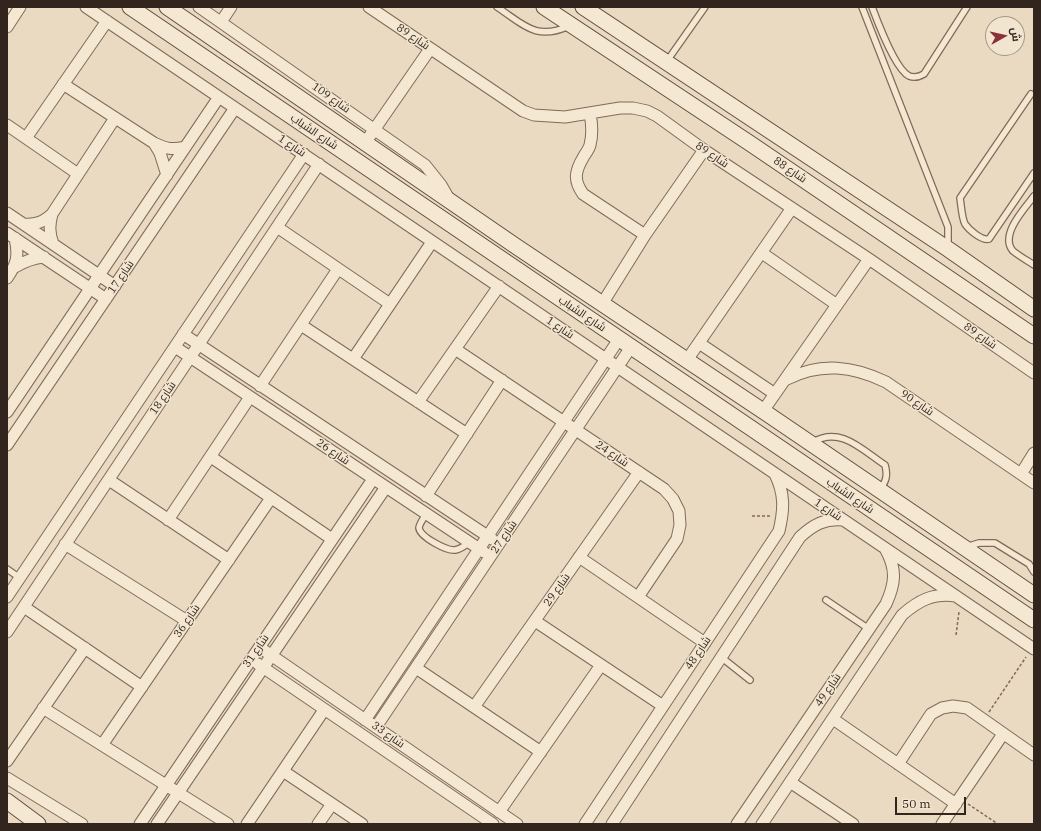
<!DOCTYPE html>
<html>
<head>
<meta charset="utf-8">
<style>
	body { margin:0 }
	#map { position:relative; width:1041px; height:831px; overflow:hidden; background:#e9dac1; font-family:"IBM Plex Serif",Cairo,serif }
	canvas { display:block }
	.frame { position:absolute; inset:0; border:8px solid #32251d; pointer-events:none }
	.north { position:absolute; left:985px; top:16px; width:40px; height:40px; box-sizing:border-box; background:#f1e5d0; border:1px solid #a59888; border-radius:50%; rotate:82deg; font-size:11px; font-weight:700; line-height:16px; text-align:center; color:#32251d }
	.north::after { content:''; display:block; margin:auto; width:14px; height:18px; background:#893038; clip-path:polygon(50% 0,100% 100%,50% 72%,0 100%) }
	.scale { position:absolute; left:895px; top:797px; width:71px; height:18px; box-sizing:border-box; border:2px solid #32251d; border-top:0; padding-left:5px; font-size:12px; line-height:14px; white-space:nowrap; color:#32251d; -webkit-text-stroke:3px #f1e5d0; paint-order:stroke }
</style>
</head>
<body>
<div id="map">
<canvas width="1041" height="831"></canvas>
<div class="frame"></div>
<div class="north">ش</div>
<div class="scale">50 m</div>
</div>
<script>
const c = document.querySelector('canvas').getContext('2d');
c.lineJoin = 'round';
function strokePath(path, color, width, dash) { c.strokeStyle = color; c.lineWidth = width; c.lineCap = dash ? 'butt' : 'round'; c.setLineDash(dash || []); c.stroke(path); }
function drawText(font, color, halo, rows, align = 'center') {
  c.font = font + ' "IBM Plex Serif",Cairo,serif'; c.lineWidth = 3; c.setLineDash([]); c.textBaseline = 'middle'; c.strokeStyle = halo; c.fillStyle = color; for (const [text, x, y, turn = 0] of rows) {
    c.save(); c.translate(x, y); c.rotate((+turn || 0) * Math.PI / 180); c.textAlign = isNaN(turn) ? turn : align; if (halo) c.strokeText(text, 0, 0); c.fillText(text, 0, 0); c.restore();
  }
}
const lane = new Path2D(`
	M497 7C524 25 536 41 569 26
	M862 7 948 227V246
	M872 7C878 23 895 69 909 76 914 78 919 77 924 74L967 7
	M667 61 705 7
	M1031 94 960 198C961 204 962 219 965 224 969 230 982 241 989 239L1034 173
	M1034 196C1025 208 999 235 1013 251 1019 256 1028 261 1034 265
	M813 442C841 426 862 450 885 465 888 476 886 481 880 490
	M426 514C424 518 419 524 419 528 420 537 447 551 455 550 461 549 465 545 469 543
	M966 547 979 543H995L1029 564 1034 572
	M7 569 20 578
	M826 600 869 629
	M721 657 750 680`);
const street = new Path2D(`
	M86 7 1034 649
	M199 7 425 165 441 185 449 199
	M369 7 523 111 534 115 565 117 620 108H633L647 111 657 116 704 150 869 259 1034 373
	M221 22 231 7
	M7 27 20 7
	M63 84 154 143C166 149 173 150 185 147
	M590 113C592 124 593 134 590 145 589 149 586 153 584 156 575 171 573 180 583 194L645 235
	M7 125 78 174
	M26 138 107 21
	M154 143 160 153 167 175
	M365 143 430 49
	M7 213 115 286
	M52 214C49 225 49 233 53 244
	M24 224C36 225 43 222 52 214L115 118
	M277 227 390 304
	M7 233 106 299
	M762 253 837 305
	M15 267C25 261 33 258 44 257
	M7 278C17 264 19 256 15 238
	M602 304 645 235 704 150
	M301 325 467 434
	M183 334 492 539
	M699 343 775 394
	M175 347 484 552
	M455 349 664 489 673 499 679 511 680 525 677 539 638 597
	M353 359 432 242
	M687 360 792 208
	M787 379C821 362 853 366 886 382L1034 483
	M260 386 338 269
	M418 402 499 286
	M763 411 869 259
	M7 412 219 97
	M7 445 235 108
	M211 457 332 539
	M1021 474 1034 453
	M109 480 229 560
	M426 496 502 380
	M168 520 250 397
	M65 544 187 621
	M579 557 705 643
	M7 597 304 154
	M24 607 142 687
	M535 621 663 706
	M7 632 319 164
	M265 651 517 824
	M258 664 493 824
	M416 668 541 752
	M474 707 639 472
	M43 708 228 824
	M833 719 956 804
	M365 720 619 339
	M376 727 631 347
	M102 745 271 498
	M7 761 85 648
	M898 764 931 714 942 708 953 706 967 708 1034 755
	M283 771 362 824
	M7 778 82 824
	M790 782 853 824
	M499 812 601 665
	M140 824 373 479
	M157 824 386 487
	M247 824 324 710
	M318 824 332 804
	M585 824 779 531C784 510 785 494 775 474
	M612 824 800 537C813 525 825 518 843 520
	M737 824 886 604C895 584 897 570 886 550
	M762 824 902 615C919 600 933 593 956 596
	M942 824 1003 734`);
const secondary = new Path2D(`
	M130 7 1034 620
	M167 7 517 247 766 413 1034 595
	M544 7 751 144 1034 336
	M583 7 948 249 1034 309
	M7 801 38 824`);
strokePath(lane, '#806b5a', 8);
strokePath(street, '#806b5a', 13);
strokePath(secondary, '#624d3e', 17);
strokePath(new Path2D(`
	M752 516H771
	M956 635 959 612
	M989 712 1026 657
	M968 804 998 824`), '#806b5a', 1.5, [3, 2]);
strokePath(lane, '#f5e8d3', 5.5);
strokePath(street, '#f5e8d3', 11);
strokePath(secondary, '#f5e8d3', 15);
drawText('11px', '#32251d', '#f1e5d0', [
	["شارع 89",413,37,34],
	["شارع 109",331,98,35],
	["شارع الشباب",314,132,34],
	["شارع 1",292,146,34],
	["شارع 89",712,155,34],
	["شارع 88",790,170,34],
	["شارع 17",121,277,-56],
	["شارع الشباب",582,314,34],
	["شارع 1",560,328,34],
	["شارع 89",980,336,35],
	["شارع 18",163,398,-56],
	["شارع 90",917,403,34],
	["شارع 26",333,452,34],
	["شارع 24",612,454,34],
	["شارع الشباب",850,496,34],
	["شارع 1",828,510,34],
	["شارع 27",504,537,-56],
	["شارع 29",557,590,-55],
	["شارع 36",187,621,-56],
	["شارع 31",256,651,-56],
	["شارع 48",698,653,-56],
	["شارع 49",828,690,-56],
	["شارع 33",388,735,35]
]);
</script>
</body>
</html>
